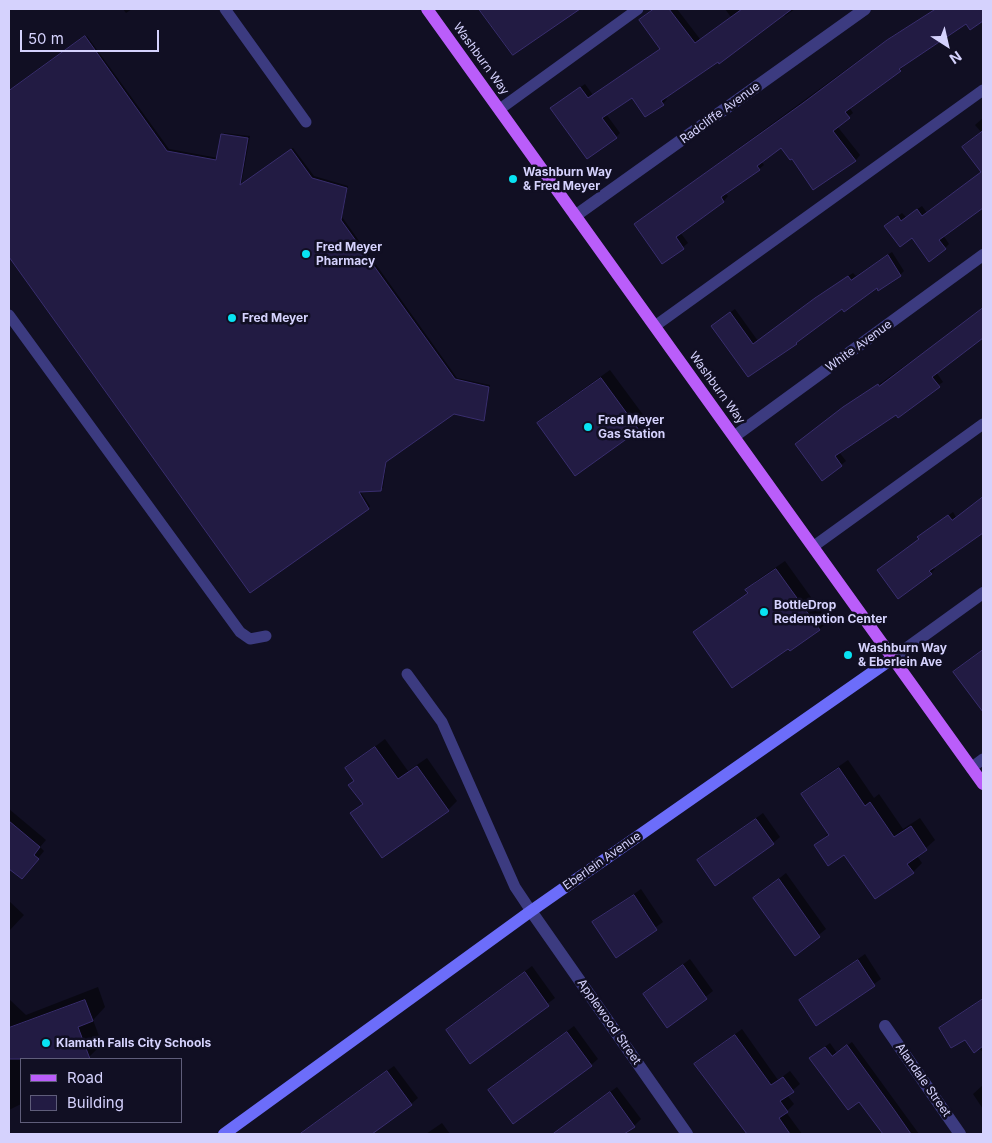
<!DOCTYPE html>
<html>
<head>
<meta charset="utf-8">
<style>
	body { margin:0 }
	#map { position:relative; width:992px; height:1143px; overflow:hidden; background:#110f23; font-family:Inter,sans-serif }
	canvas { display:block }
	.frame { position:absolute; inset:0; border:10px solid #d5d2fd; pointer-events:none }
	.legend { position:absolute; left:20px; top:1058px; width:162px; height:65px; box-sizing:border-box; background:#110f23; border:1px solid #5f5d7a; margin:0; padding:6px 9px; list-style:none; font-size:15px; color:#d5d2fd }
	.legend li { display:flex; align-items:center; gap:10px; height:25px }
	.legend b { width:25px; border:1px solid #5f5d7a }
	.north { position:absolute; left:922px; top:20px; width:50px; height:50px; -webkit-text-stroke:4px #110f23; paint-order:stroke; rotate:145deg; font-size:14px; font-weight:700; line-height:20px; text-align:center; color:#d5d2fd }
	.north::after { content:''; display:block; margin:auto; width:18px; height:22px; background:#d5d2fd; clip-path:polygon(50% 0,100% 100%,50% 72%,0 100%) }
	.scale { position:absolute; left:20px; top:30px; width:139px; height:22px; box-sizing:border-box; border:2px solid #d5d2fd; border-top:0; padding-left:6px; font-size:15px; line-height:18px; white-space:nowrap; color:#d5d2fd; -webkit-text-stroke:4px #110f23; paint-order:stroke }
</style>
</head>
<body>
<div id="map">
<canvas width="992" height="1143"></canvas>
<div class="frame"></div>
<ul class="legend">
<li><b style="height:6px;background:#ba5dfa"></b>Road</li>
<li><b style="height:14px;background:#221b43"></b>Building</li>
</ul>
<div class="north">N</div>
<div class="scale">50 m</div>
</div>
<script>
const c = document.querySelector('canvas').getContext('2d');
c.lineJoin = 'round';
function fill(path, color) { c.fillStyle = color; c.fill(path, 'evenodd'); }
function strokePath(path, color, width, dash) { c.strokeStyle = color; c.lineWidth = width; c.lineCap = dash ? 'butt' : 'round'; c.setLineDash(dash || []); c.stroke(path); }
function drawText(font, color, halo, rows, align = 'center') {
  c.font = font + ' Inter,sans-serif'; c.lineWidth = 5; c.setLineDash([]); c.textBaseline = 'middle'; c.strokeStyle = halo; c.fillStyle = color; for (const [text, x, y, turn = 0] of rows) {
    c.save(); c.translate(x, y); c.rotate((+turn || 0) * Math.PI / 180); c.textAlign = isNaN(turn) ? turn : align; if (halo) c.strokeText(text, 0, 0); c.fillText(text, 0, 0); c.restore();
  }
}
fill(new Path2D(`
	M123 9H132L126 13Z
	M481 9H577L513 54Z
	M654 9H677L700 39 731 17 725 9H795L785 16 784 14 665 96 667 99 663 104 646 116 633 96 606 114 620 133 616 137 556 104 585 84 593 95 661 48 644 16Z
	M938 9H983V19L971 29 966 23 903 64 904 66 900 70 849 107 853 113 837 126 860 155 856 160 813 189 792 157 781 146 761 161 764 165 759 169 725 193 728 196 724 201 680 232 688 243 663 263 635 224 892 36Z
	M87 36 169 149 218 158 224 133 250 136 241 186 293 148 314 176 348 186 342 217 457 378 490 385 483 419 454 412 387 460 383 488 360 491 370 506 369 508 251 591 9 255V92Z
	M983 118V206L943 235 949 244 945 248 912 237 890 222 902 213 906 217 922 206 927 213 982 172V133L975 125Z
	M892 252 904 271 900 275 842 307 796 343 748 376 717 322 735 309 758 341 820 294 853 273 856 276Z
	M983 310V336L936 372 943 382 839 452 846 461 823 479 801 440Z
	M610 370 647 420 638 429 539 423 548 414Z
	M983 497V532L933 566 935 569 931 573 899 597 920 539 919 537 953 512 956 517Z
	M785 561 828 621 819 630 788 647 695 632 748 592 747 590 756 581Z
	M983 650V710L955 672Z
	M385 739 408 771 427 758 457 801 448 810 382 857 352 813 363 803 350 785 355 780 347 768Z
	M848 760 874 798 879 794 903 829 920 818 935 840 917 856 922 863 913 872 816 845 829 833 803 794 812 785Z
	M9 809 46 840 40 847 44 851 22 878 9 867Z
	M763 813 780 837 773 843 699 860Z
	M786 873 826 929 795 954 755 898Z
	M641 889 663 922 616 956 594 923Z
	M9 901 24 915 9 931Z
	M865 954 881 979 817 1024 801 1000Z
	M690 959 713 991 668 1026 645 994Z
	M532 966 555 998 470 1062 447 1030Z
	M98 987 105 1007 93 1020 102 1044 89 1057 83 1059H21V1104L9 1110V999L26 1015Z
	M983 998V1052L965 1038 940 1029Z
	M574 1026 598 1059 591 1065 490 1090Z
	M742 1029 778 1080 790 1071 800 1084 787 1095 794 1104 786 1112 802 1134H749L695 1064Z
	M852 1042 919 1134H885L860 1100 815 1054 830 1043 837 1053Z
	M394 1066 418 1098 411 1104 370 1134H299Z
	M983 1085V1109L973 1094Z
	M617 1087 641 1119 634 1126 622 1134H552Z
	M442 1123 450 1134H426Z`), '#0007');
const building = new Path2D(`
	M479 9H580L513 55Z
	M654 9H669L695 43 742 9H792L719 64 718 62 661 101 664 105 645 117 632 98 602 118 617 138 587 159 550 108 580 87 588 98 660 49 639 20Z
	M936 9H983V21L970 30 966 24 899 69 901 71 845 112 850 118 833 131 856 161 813 190 792 159 790 160 781 148 757 166 760 170 721 197 724 202 676 237 684 249 662 264 634 224 803 103 887 40Z
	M85 36 167 151 216 160 221 134 248 138 240 185 291 149 312 178 347 188 341 220 455 379 489 387 484 421 454 414 386 462 381 491 359 492 369 509 250 593 9 257V91Z
	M983 131V208L939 240 946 249 929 262 912 238 900 247 884 226 898 216 901 221 917 209 922 216 981 172 962 147Z
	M888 255 901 276 878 291 877 288 844 312 842 309 796 343 797 344 748 377 711 326 730 312 753 344 815 298 848 276 851 280Z
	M983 308V338L932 377 940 387 898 418 896 415 835 456 842 466 822 481 795 444 843 407 878 384 879 386Z
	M601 378 639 430 575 476 537 423Z
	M983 497V533L929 571 932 574 898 599 877 570 919 539 917 537 948 515 952 520Z
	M776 569 820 630 790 651 788 649 732 688 693 632 748 593 745 590Z
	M983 650V712L953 672Z
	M375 747 398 779 417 766 449 811 382 858 350 813 363 804 348 785 354 781 345 768Z
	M839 768 865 806 870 802 894 837 911 826 927 850 907 864 914 873 875 899 844 855 828 866 814 845 829 835 801 794Z
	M756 819 774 844 715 886 697 860Z
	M9 821 40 847 34 855 39 859 22 879 9 869Z
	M779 879 820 937 795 956 753 898Z
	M634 895 657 930 616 958 592 922Z
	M858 960 875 986 816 1026 799 1000Z
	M683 965 707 999 667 1028 643 994Z
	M525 972 549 1006 470 1064 446 1030Z
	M983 999V1046L974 1053 965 1040 951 1048 939 1028Z
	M85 1000 93 1021 78 1027 90 1059H9V1028Z
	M567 1032 592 1066 513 1124 488 1090Z
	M735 1035 771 1085 783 1077 794 1092 780 1101 788 1112 779 1118 790 1134H747L694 1064Z
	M847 1045 895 1111 911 1134H883L859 1102 848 1110 809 1058 825 1047 832 1056Z
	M387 1071 412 1105 372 1134H300Z
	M610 1092 635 1127 624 1134H553Z`);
fill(building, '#221b43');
strokePath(building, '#392e6e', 1);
strokePath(new Path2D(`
	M225 9 306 122
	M500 109 638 9
	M9 315 240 632 250 639 266 636
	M655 326 983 90
	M814 546 983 424
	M407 674 442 722 515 887 531 911
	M971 768 983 759`), '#3c3b80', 11);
strokePath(new Path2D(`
	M575 216 865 9
	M735 436 983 255
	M893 658 983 593
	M531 911 687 1134
	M885 1026 960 1134`), '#3c3b80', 12);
strokePath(new Path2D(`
	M224 1134 531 911 893 658`), '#6c6dfa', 12);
strokePath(new Path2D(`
	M427 9 983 784`), '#ba5dfa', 12);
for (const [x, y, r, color] of [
	[513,179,5,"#08e3f3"],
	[306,254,5,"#08e3f3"],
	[232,318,5,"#08e3f3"],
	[588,427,5,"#08e3f3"],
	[764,612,5,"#08e3f3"],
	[848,655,5,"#08e3f3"],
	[46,1043,5,"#08e3f3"]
]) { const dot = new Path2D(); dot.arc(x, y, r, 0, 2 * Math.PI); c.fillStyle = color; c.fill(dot); strokePath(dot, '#110f23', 2); }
drawText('12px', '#d5d2fd', '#110f23', [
	["Washburn Way",481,59,54],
	["Radcliffe Avenue",720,113,-36],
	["White Avenue",859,346,-36],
	["Washburn Way",717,388,54],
	["Eberlein Avenue",602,861,-35],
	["Applewood Street",609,1022,55],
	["Alandale Street",923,1080,55]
]);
drawText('bold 12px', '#d5d2fd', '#110f23', [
	["Washburn Way",523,172],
	["& Fred Meyer",523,186],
	["Fred Meyer",316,247],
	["Pharmacy",316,261],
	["Fred Meyer",242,318],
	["Fred Meyer",598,420],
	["Gas Station",598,434],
	["BottleDrop",774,605],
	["Redemption Center",774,619],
	["Washburn Way",858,648],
	["& Eberlein Ave",858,662],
	["Klamath Falls City Schools",56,1043]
], 'left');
</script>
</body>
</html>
